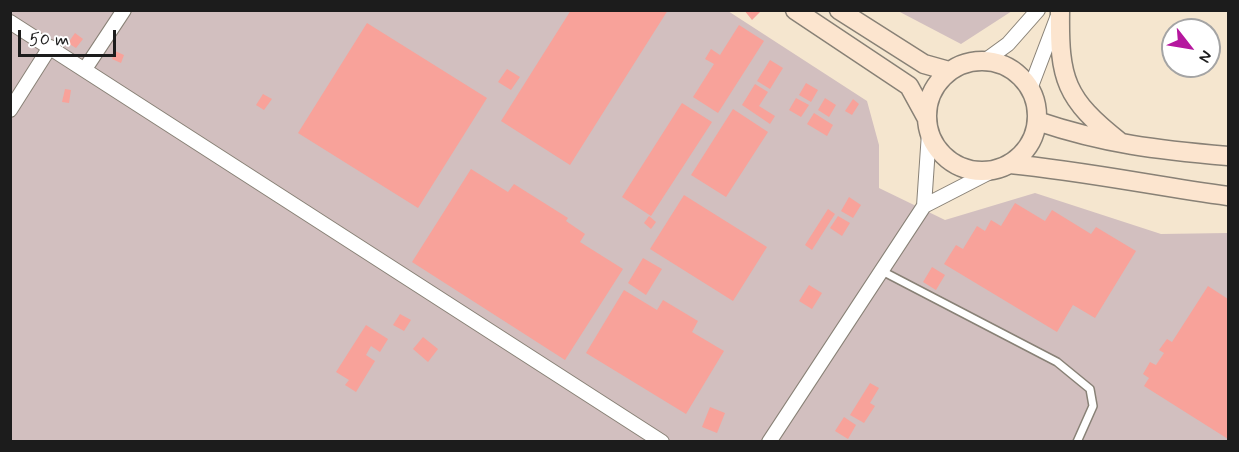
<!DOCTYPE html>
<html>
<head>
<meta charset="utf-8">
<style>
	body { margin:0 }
	#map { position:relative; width:1239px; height:452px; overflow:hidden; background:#f5e6cf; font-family:Mynerve,sans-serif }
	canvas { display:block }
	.frame { position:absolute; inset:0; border:12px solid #1c1c1c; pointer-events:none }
	.north { position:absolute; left:1161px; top:18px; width:60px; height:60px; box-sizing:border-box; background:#fff; border:2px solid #a4a4a4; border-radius:50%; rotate:121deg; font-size:16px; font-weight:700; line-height:24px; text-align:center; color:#1c1c1c }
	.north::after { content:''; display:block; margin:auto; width:21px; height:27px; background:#b5179e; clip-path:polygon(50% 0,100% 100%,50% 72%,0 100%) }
	.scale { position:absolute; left:18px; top:30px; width:98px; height:27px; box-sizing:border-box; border:3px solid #1c1c1c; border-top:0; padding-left:8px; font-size:18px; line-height:21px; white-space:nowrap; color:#1c1c1c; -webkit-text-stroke:4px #fff; paint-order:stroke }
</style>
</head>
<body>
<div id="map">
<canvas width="1239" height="452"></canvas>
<div class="frame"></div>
<div class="north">N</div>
<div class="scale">50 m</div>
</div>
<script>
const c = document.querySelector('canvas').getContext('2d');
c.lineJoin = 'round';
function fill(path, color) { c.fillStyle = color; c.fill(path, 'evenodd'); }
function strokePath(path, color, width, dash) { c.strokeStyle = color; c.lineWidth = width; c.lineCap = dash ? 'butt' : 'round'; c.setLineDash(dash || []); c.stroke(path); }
fill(new Path2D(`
	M10 11H728L867 101 879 145V188L945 220 1035 193 1161 234 1228 233V441H11Z
	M898 11H1012L961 44Z`), '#d2bfbf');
fill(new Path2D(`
	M571 10H668L570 165 501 121Z
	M744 10H762L752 20Z
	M367 23 487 98 418 208 298 133Z
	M739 25 764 41 718 113 693 97 714 64 705 59 711 49 720 55Z
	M75 33 83 39 76 48 68 43Z
	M115 51 124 55 121 63 112 59Z
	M770 60 783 68 770 89 757 81Z
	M507 69 520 77 511 90 498 82Z
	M806 83 818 90 811 102 799 95Z
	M755 84 768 92 759 106 775 116 770 124 742 105Z
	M65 89 71 90 69 103 62 102Z
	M263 94 272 99 264 110 256 105Z
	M796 98 809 105 801 117 789 110Z
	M825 98 836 105 829 117 818 110Z
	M853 99 859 104 852 115 845 111Z
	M682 103 712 122 651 216 622 197Z
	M733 109 768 132 726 197 691 175Z
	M814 113 833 125 827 136 807 124Z
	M471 169 508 192 514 184 568 218 566 221 585 234 580 242 623 269 565 360 412 262Z
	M684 195 767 247 733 301 650 249Z
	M849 197 861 205 853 218 841 211Z
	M1015 203 1045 221 1052 210 1091 234 1096 227 1136 251 1095 318 1073 305 1057 332 944 264 956 245 963 249 977 226 985 231 991 220 1001 226Z
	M828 209 835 214 812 250 805 245Z
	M649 216 656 222 651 229 644 223Z
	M838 216 850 223 842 236 830 228Z
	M643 258 662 269 646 295 628 283Z
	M932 267 945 275 936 290 923 282Z
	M809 285 822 293 812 309 799 301Z
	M1208 286 1228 299V439L1144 386 1149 378 1143 374 1150 362 1156 365 1164 353 1159 350 1167 339 1172 342Z
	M624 290 657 310 663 300 698 321 692 332 724 351 686 414 586 353Z
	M400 314 411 320 404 331 393 325Z
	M366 325 388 339 380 352 371 346 366 355 375 361 356 392 345 385 349 380 336 372Z
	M423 337 438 349 428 362 413 349Z
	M870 383 879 388 870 403 875 406 864 423 850 415Z
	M710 407 725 413 717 433 702 427Z
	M844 417 856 425 848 439 835 431Z`), '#f8a29a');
const lane = new Path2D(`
	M882 271 1057 362 1090 389 1093 406 1077 442`);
const street = new Path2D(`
	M10 22 662 442
	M986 60 1008 44 1038 10
	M85 69 124 10
	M1030 89 1057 18
	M10 110 50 47
	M924 206 994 170
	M769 442 924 206 929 133`);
const secondary = new Path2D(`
	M795 10 909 86 926 117
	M839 10 924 64 949 71
	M1060 11C1059 79 1065 99 1120 142
	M927 116a55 55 0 1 1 110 0a55 55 0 1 1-110 0Z
	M1037 121C1105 144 1158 150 1228 156
	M1010 164C1083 171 1155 186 1228 196`);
strokePath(lane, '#888176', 10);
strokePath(street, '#888176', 16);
strokePath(secondary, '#888176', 21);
strokePath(lane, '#fff', 7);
strokePath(street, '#fff', 14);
strokePath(secondary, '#fce5cf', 18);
</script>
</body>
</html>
